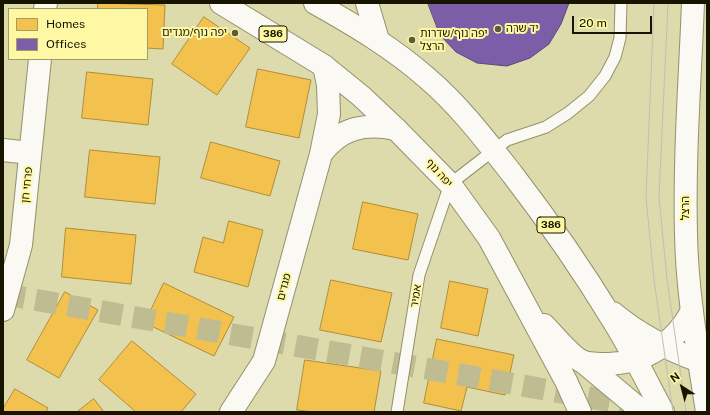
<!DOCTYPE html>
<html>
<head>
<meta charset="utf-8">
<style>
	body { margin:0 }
	#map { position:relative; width:710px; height:415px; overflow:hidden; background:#dddaac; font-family:"Public Sans",sans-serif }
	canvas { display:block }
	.frame { position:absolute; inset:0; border:4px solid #171500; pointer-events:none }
	.legend { position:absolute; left:8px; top:8px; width:140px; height:52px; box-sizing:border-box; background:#fef8a5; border:1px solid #a29d63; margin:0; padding:5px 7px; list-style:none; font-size:12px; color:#171500 }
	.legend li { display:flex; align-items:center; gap:8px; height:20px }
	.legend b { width:20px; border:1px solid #a29d63 }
	.north { position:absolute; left:662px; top:367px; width:40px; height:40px; -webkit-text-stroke:3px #fef8a5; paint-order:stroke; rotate:324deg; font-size:11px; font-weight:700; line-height:16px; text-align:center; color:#171500 }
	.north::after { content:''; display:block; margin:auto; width:14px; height:18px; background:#171500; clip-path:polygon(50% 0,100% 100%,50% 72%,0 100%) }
	.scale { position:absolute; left:572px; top:16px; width:80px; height:18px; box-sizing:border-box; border:2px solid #171500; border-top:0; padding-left:5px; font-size:12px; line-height:14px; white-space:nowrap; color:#171500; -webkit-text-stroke:3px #fef8a5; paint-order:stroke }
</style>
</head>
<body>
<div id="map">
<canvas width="710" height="415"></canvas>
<div class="frame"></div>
<ul class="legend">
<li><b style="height:11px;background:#f2c14e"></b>Homes</li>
<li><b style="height:11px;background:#7b5ea7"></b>Offices</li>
</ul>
<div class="north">N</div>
<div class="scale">20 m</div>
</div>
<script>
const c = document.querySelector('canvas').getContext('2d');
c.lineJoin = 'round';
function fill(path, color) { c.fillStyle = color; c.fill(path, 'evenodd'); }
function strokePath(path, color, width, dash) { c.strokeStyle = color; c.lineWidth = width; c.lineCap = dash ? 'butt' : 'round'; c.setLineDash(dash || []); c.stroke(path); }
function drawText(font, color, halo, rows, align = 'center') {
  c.font = font + ' "Public Sans","Noto Sans Hebrew",sans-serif'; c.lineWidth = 4; c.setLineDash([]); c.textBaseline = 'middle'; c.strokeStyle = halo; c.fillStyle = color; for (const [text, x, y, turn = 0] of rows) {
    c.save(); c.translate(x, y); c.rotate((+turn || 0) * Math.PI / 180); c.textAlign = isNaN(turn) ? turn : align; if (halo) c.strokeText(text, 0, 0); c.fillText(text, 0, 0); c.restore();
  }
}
const homes = new Path2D(`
	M98 3 165 5 163 49 147 48V9H98Z
	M204 17 250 48 217 95 172 64Z
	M258 69 311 80 299 138 246 127Z
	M87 72 153 79 148 125 82 118Z
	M211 142 280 161 270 196 201 178Z
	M90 150 160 157 155 204 85 197Z
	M363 202 418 214 408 260 353 249Z
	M229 221 263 230 248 287 194 272 203 237 223 243Z
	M66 228 136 235 131 284 62 277Z
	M331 280 392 293 381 342 320 330Z
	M450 281 488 289 478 336 441 328Z
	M164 283 234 317 214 356 145 323Z
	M65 292 98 310 59 378 27 360Z
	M437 339 514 355 505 395 467 387 461 411 424 403Z
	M132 341 196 394 181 412H136L99 380Z
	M305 360 381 371 374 412H313L297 410Z
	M15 389 48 408 46 412H3V409Z
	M94 399 104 412H77Z`);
fill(homes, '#f2c14e');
strokePath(homes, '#b08d37', 1);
const offices = new Path2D(`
	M428 3H569L561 24 549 44 530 58 507 66 477 63 456 52 440 35Z`);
fill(offices, '#7b5ea7');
strokePath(offices, '#5d4875', 1);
strokePath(new Path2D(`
	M3 294 644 407`), '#bfbc92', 22, [22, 11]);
const lane = new Path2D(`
	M397 412 419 275 450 184 507 140 546 127 568 113 589 96 605 76 615 57 620 38 621 3`);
const street = new Path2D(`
	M367 3 378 40
	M45 9 46 3
	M3 150 30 153
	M321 154C341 127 365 123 396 129
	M3 310 21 245 40 59
	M231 412 264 361 321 154 329 114 328 85 324 66`);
const secondary = new Path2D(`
	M693 3C690 80 684 157 686 234 687 294 698 353 707 412
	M582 361 643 412`);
const primary = new Path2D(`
	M221 3 324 66 361 96 396 129 450 184 489 238 566 381 580 412
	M315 3C354 25 393 48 427 78 460 106 487 142 513 175 549 222 583 271 614 322 632 351 647 382 663 412
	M613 313C639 335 667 349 699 361
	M544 325C554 335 569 354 581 361 588 364 601 364 609 364 646 362 674 344 692 311`);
strokePath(lane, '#94916c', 13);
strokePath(street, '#94916c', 24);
strokePath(secondary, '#94916c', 24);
strokePath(primary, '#94916c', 24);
strokePath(lane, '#faf9f3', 11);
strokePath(street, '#faf9f3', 22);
strokePath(secondary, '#faf9f3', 22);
strokePath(primary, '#faf9f3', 22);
strokePath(new Path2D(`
	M654 3 646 197 654 280 673 412
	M668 3 659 197 667 279 686 412`), '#c0bfb3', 1);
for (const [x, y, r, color] of [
	[498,29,4,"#5c5a3c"],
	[235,33,4,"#5c5a3c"],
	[412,40,4,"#5c5a3c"]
]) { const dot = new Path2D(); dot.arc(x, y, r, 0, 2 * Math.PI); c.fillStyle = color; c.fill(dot); strokePath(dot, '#fef8a5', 1.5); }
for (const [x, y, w] of [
	[273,34,28],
	[551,225,28]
]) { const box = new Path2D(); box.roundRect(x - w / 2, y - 8, w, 16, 3); c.fillStyle = '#fef8a5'; c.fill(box); strokePath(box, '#171500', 1); }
drawText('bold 10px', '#171500', null, [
	["386",273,34],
	["386",551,225]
]);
drawText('11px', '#171500', '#fef8a5', [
	["יד שרה",506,29],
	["יפה נוף/מגדים",227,33,"right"],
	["יפה נוף/שדרות",420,34],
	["הרצל",420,47]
], 'left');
drawText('11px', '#171500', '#fef8a5', [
	["יפה נוף",439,173,48],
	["פרחי חן",27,185,-84],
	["הרצל",686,208,-90],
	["מגדים",284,287,-75],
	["אמיר",416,296,-81]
]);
</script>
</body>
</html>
